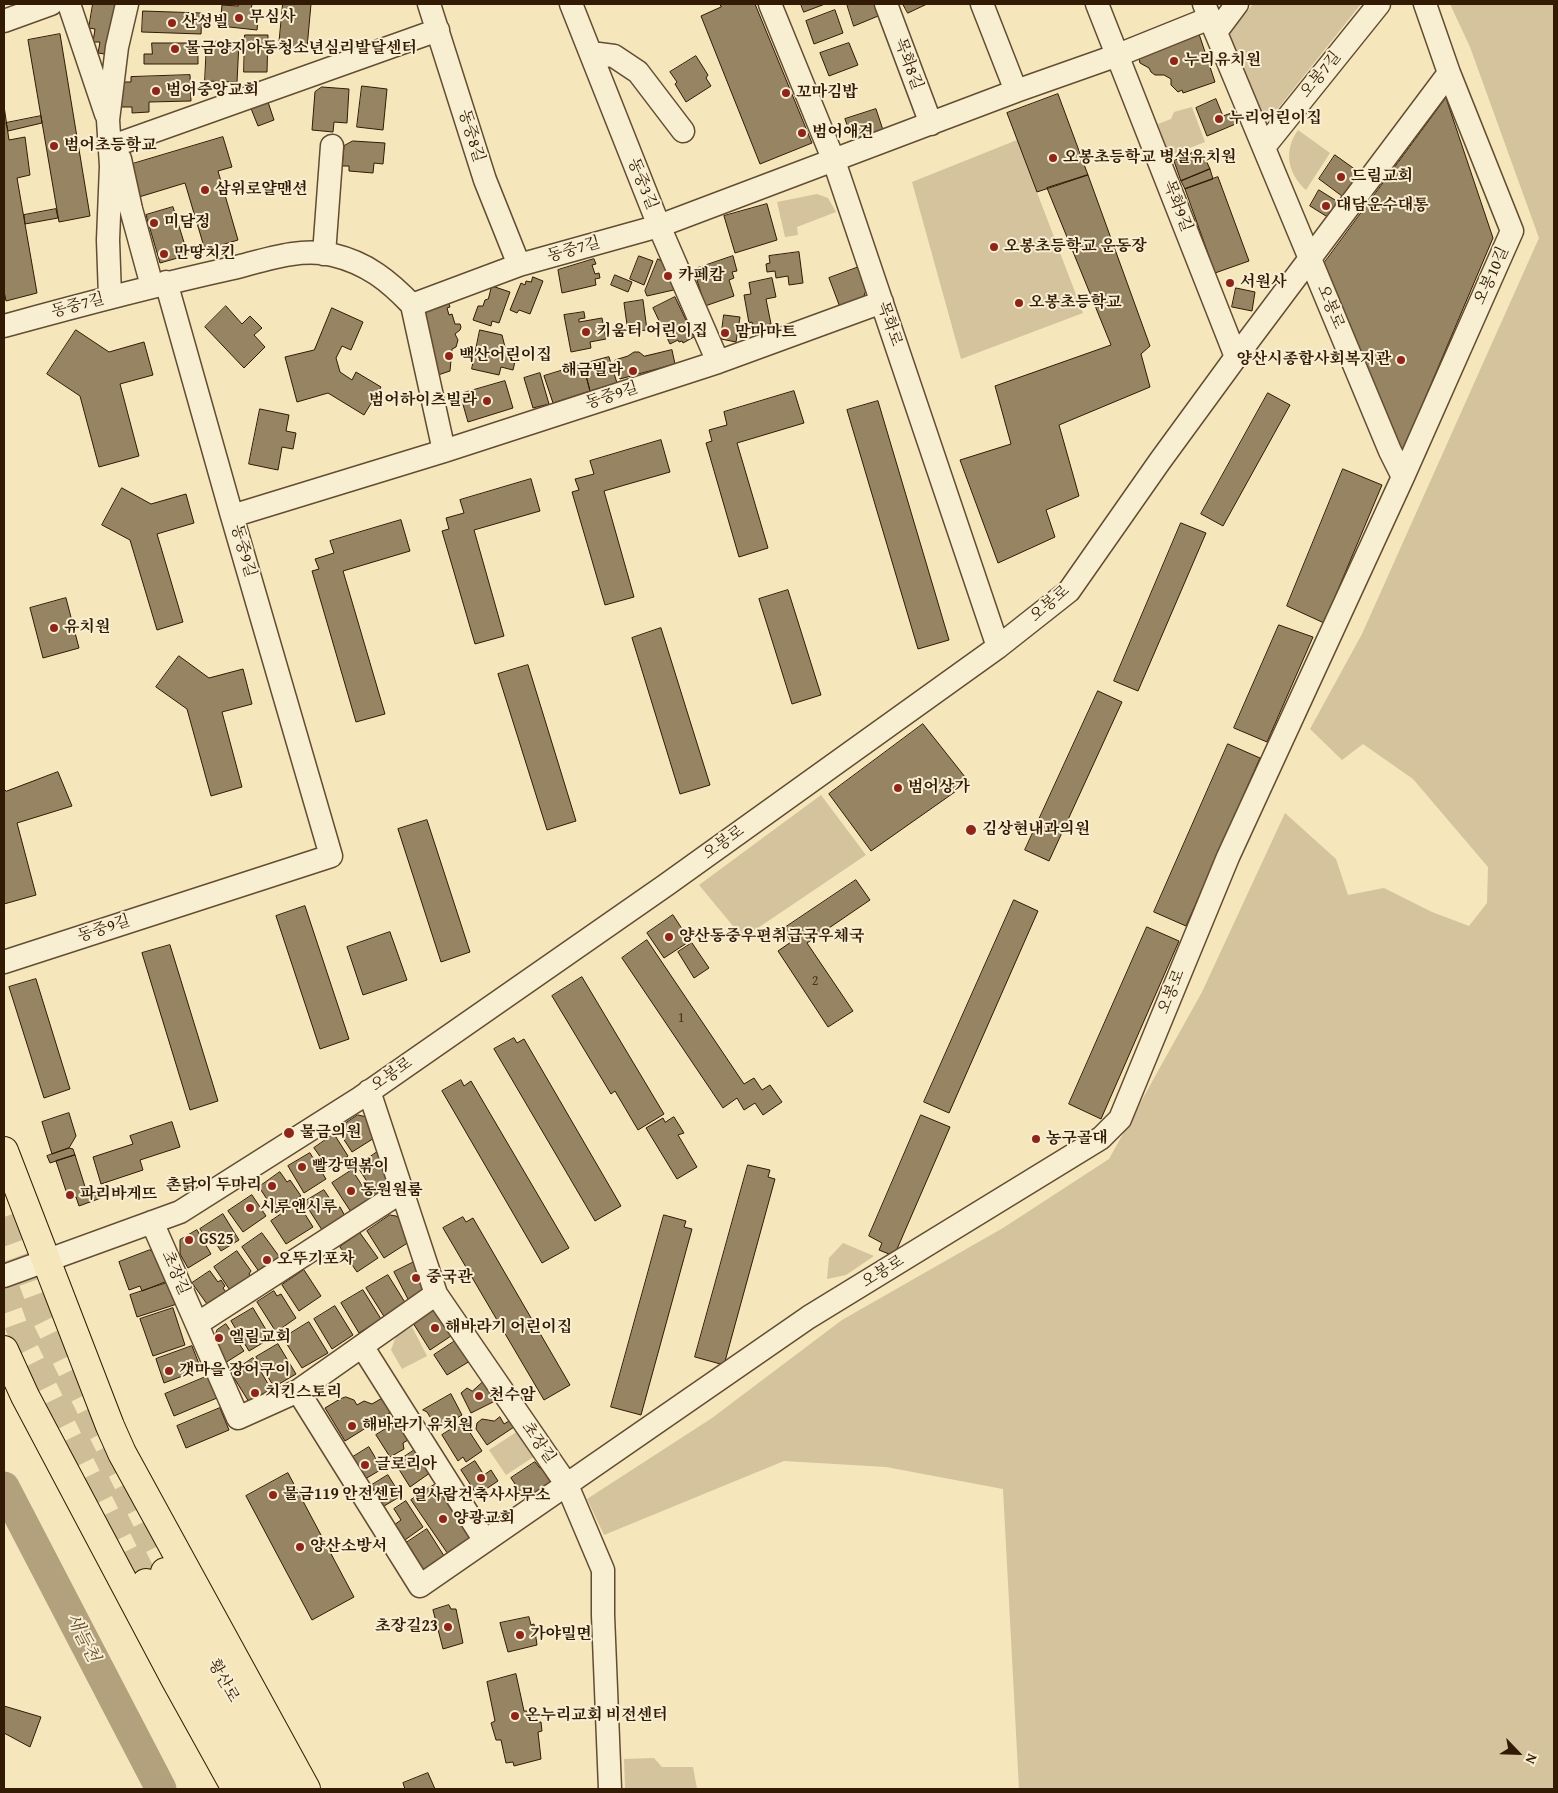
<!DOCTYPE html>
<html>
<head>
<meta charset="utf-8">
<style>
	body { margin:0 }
	#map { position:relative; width:1558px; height:1793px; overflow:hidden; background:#f5e6bb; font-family:"Gentium Book Plus",serif }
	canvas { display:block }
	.frame { position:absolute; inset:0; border:5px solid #321a04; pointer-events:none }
	.north { position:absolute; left:1493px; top:1728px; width:50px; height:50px; -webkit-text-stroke:4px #f8efd3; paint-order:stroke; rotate:114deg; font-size:14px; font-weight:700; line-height:20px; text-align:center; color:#321a04 }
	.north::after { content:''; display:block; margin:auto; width:18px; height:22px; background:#321a04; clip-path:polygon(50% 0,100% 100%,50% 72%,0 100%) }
</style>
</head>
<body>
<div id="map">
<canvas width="1558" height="1793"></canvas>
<div class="frame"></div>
<div class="north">N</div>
</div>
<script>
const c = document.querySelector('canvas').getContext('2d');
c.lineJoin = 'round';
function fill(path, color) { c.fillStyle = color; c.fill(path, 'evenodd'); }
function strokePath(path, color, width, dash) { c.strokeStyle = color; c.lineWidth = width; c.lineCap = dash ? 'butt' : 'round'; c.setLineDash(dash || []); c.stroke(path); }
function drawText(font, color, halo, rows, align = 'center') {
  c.font = font + ' "Gentium Book Plus","Noto Serif KR",serif'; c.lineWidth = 4; c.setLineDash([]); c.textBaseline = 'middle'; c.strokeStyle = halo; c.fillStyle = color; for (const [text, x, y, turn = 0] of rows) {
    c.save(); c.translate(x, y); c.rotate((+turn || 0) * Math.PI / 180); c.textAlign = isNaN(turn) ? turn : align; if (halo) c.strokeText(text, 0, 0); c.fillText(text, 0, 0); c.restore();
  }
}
fill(new Path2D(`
	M1253 4H1361L1264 126 1229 35Z
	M1450 4H1554V1789H1019L1003 1489 886 1467 784 1461 604 1535 587 1499 712 1418 842 1320 1003 1228 1109 1159 1202 992 1285 813 1336 859 1348 895 1384 888 1432 912 1469 926 1487 903 1488 867 1413 779 1363 744 1342 760 1310 729 1362 634 1539 238 1470 47Z
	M1192 107 1205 142 1169 156 1158 124 1171 119 1174 112Z
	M1298 130 1330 153 1306 190C1288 174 1283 151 1298 130Z
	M1017 140 1083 313 961 359 912 182Z
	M817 194 828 198 836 212 797 227 798 235 785 237 777 202Z
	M821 795 866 855 743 938 699 885Z
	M843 1243 874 1256 846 1275 827 1279 829 1258Z
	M412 1327 427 1356 402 1369 391 1350 396 1336Z
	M518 1431 535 1456 506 1475 489 1450Z
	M654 1758 662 1767H693L697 1789H625L624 1759Z`), '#d4c39c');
strokePath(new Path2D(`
	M4 1487 161 1789`), '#b3a17d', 31);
const building = new Path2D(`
	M93 4H117L111 55 98 53 100 42H93L95 29 89 28Z
	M238 4H252L251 10H259L257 30 220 26 222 5 238 6Z
	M283 4H311L307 48 279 46Z
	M720 4H755L812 143 760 164 701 16 721 7Z
	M801 4H825L804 12Z
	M847 4H880L883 14 854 26Z
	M903 4H927L908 13Z
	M835 10 843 33 814 44 806 21Z
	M143 11 202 13 201 34 142 32Z
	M1198 31 1215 82 1183 93 1182 90 1178 92 1171 85V79L1164 75H1155L1151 72 1149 68 1140 63 1139 59 1141 51Z
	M60 34 90 216 59 222 28 40Z
	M245 35H268L267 72H244Z
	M207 41 239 42 237 82 205 81Z
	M152 43H198V64H144V54H152Z
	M849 43 858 65 829 76 820 53Z
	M696 56 708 75 706 78 711 86 686 102 675 84 677 82 670 72Z
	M190 75 191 101 149 102V112L132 113V107H121V82H131V77Z
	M362 86 387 89 383 130 357 127Z
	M322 87 349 89 347 123 334 122 333 132 312 130 315 92Z
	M1058 94 1088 175 1037 192 1007 113Z
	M1446 98 1493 238 1401 455 1322 266Z
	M267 99 274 120 258 126 250 106Z
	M1216 99 1223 116 1234 112 1238 123 1207 136 1196 108Z
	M4 106 9 140 25 137 30 175 17 178 37 293 6 301 4 291Z
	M876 109 883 130 852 140 845 119Z
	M41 116 42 123 8 131 6 123Z
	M223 137 232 167 218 171 238 240 205 250 185 183 139 197 129 165Z
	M353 141 385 143 383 164 374 163 373 173 349 171V166H342L344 146Z
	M1201 149 1210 169 1181 181 1174 161Z
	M1335 155 1363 175 1346 199 1319 179Z
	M1210 169 1213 179 1185 189 1181 181Z
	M1088 175 1150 346 1141 354 1150 387 1059 425 1079 496 1046 510 1055 537 998 563 960 460 1011 444 995 386 1111 345 1047 188Z
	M1218 177 1249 261 1215 273 1185 189Z
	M1319 190 1343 205 1334 221 1310 206Z
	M767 204 777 240 735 253 724 216Z
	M173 207 188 255 160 263 146 215Z
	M56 209 58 218 25 224 24 215Z
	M799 252 803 283 789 285 788 276 776 278 775 271 767 272 766 264 770 263 769 256Z
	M639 256 653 261 644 285 630 279Z
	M733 256 737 271 732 272 734 278 729 280 734 296 705 306 697 280 702 278 698 268Z
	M594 259 596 264 592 265 595 274 599 273 600 278 595 279 596 285 562 293 558 270Z
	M658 259 665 263 678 289 647 296 645 291Z
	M859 267 867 287 862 302 841 310 829 278Z
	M615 275 632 282 628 292 611 285Z
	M533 277 543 281 530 314 519 310 517 313 510 310 521 283 525 285 526 281 531 282Z
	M772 278 776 297 766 299 771 324 753 328 752 322 749 323 744 295 751 294 749 283Z
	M492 286 510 292 499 323 492 321 491 326 473 320 478 306H483L485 300 488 299Z
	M1236 288 1255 292 1252 311 1232 307Z
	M675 297 694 337 683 343 682 341 679 342 678 340 670 344 653 308Z
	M643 300 647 330 628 332 624 303Z
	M449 304 450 307 447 308 449 315 452 314 455 324H460L461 327 460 330 455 334 458 340 456 347 452 349 450 371 438 375 422 319 425 312Z
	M226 306 242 324 250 316 262 328 254 335 265 347 244 368 205 327Z
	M332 308 363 322 351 350 342 346 336 358 340 372 352 380 356 372 381 387 364 415 328 393 297 402 285 357 314 350Z
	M584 312 585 318 579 319V322L602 318 606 339 590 342 591 348 571 352 564 315Z
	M724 315 740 317 736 342 721 339Z
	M76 330 109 352 144 342 153 375 120 384 139 456 99 467 80 396 47 374Z
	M480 330 502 335 505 347 513 349 512 356 516 357 513 370 501 367 499 375 472 369Z
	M672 350 675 364 620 379 615 360 628 356 634 352H639L644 356Z
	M609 357 617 383 590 391 583 364Z
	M583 364 590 391 553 403 544 376Z
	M540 373 549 404 533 408 524 378Z
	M505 381 513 408 468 422 460 394Z
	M794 391 804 423 737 443 768 548 739 557 706 443 712 441 709 430 727 425 724 412Z
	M1268 393 1290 405 1223 526 1201 514Z
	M878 401 949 640 918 649 847 410Z
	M260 409 289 415 286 431 296 433 293 449 282 447 278 470 249 464Z
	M661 440 670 472 604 491 634 597 605 605 572 492 579 490 575 479 594 474 590 461Z
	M1343 469 1382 485 1324 623 1287 606Z
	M531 479 540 511 474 530 504 636 475 644 442 531 449 529 446 518 464 513 460 500Z
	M122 488 151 504 186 494 194 523 157 534 183 622 157 630 130 540 102 525Z
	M401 520 410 551 343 571 385 714 356 722 312 571 319 569 315 559 334 553 330 541Z
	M1181 523 1206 533 1138 691 1114 681Z
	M788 590 821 695 792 704 759 599Z
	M66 598 79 648 43 658 30 608Z
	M1279 625 1313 637 1267 742 1234 728Z
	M661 628 710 785 680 794 632 638Z
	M179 656 209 678 243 669 252 704 222 712 242 787 211 796 187 709 156 687Z
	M528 665 576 821 547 830 498 674Z
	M1098 691 1122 702 1049 861 1025 850Z
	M923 724 969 782 871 851 829 794Z
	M1228 744 1260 758 1186 926 1154 912Z
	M58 772 72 806 17 823 36 895 4 904V789L6 791Z
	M427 820 470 952 441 962 398 829Z
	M856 880 870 900 807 943 853 1011 828 1027 778 951 791 942 783 929Z
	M1014 900 1038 911 949 1113 924 1102Z
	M305 906 349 1039 320 1049 276 916Z
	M673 915 690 941 664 958 647 933Z
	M1147 927 1179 941 1101 1119 1069 1104Z
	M390 932 407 980 363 995 347 947Z
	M647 940 744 1084 754 1078 762 1090 770 1085 782 1102 763 1115 755 1103 744 1110 737 1098 723 1108 622 958Z
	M692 943 709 968 694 978 678 952Z
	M170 945 218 1101 190 1110 142 953Z
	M582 977 664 1114 638 1130 615 1091 611 1094 552 996Z
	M36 979 70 1089 44 1098 9 987Z
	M514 1038 517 1043 524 1039 621 1206 595 1221 494 1049Z
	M461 1080 464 1086 471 1081 569 1248 542 1263 442 1091Z
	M69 1113 76 1136 69 1148 52 1154 42 1122Z
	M358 1115 367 1117 379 1135 352 1152 337 1129Z
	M921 1115 950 1127 894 1256 879 1250 882 1243 869 1236Z
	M674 1117 684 1133 678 1135 697 1167 677 1179 646 1128 663 1118 665 1122Z
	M172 1122 180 1147 140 1160 143 1170 101 1184 93 1157 133 1144 130 1136Z
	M334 1134 348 1156 329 1169 314 1148Z
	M69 1148 73 1149 75 1155 50 1163 47 1156Z
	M383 1148 392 1187 377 1197 357 1166Z
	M310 1153 326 1179 304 1193 288 1166Z
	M75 1155 87 1193 98 1190 101 1198 79 1206 76 1197 69 1200 56 1161Z
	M748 1165 770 1170 768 1177 775 1179 724 1365 695 1357Z
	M352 1170 371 1199 351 1212 332 1183Z
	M280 1172 287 1182 290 1180 301 1196 276 1213 259 1187Z
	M324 1190 336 1208 340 1207 345 1216 322 1230 304 1202Z
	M252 1195 266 1216 243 1232 228 1211Z
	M298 1203 313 1227 286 1244 271 1221Z
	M223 1214 239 1240 221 1251 213 1239 208 1242 200 1229Z
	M390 1215 396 1216 402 1220 409 1242 384 1258 367 1231Z
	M664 1215 686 1221 684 1227 692 1229 641 1415 611 1407Z
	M463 1217 466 1222 473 1218 570 1385 544 1400 443 1228Z
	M197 1230 211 1254 188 1268 180 1254V1240Z
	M262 1233 281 1259 260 1273 242 1247Z
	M360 1233 378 1258 357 1272 340 1247Z
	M150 1250 159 1255 170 1280 142 1291 140 1286 129 1290 119 1262Z
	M237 1251 251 1271 249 1274 254 1282 234 1296 214 1267Z
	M414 1262 425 1283 422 1294 409 1301 394 1272Z
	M304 1270 321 1296 299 1311 282 1285Z
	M210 1271 218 1282 221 1280 225 1286 223 1288 230 1298 212 1311 192 1283Z
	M388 1275 406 1304 385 1318 366 1288Z
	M170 1282 177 1304 137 1317 130 1295Z
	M363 1290 381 1319 359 1333 341 1303Z
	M274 1291 277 1296 281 1294 296 1318 276 1332 257 1302Z
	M335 1306 353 1335 332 1349 314 1319Z
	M173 1308 185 1345 153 1356 140 1319Z
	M253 1308 271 1338 249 1351 231 1321Z
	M435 1309 457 1332 430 1350 413 1323Z
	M309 1322 328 1353 302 1368 283 1338Z
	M226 1324 244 1351 225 1363 213 1341 217 1330Z
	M461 1337 470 1361 447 1375 434 1355Z
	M278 1344 296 1374 274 1387 256 1357Z
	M192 1346 201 1369 164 1383 156 1359Z
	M253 1358 271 1389 249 1402 231 1373Z
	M208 1376 217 1398 174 1416 165 1394Z
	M483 1382 486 1384 490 1393H494L497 1400 471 1413 461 1393 467 1388 472 1391Z
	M451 1394 462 1415 442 1427 435 1425 427 1412 423 1410Z
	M346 1397 354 1400 357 1405 364 1401 372 1404 384 1397 393 1411 345 1441 325 1408 340 1399Z
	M220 1408 229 1430 186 1448 177 1426Z
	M500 1417 504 1424 509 1421 514 1427 487 1445 476 1429 477 1423 482 1419 494 1421Z
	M402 1419 413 1437 403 1443 404 1449 390 1457 376 1435Z
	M463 1422 482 1451 466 1462 463 1457 458 1461 442 1435Z
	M369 1447 382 1469 360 1482 348 1460Z
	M419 1447 434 1470 410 1487 395 1463Z
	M475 1461 484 1475 491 1470 498 1481 477 1495 461 1470Z
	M535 1462 539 1467 542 1469 551 1483 529 1505 511 1478Z
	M288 1473 354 1597 312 1620 246 1496Z
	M388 1475 401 1496 379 1509 367 1488Z
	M437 1483 475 1540 450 1557 411 1500Z
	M406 1501 423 1527 405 1540 402 1535 397 1539 390 1528 401 1520 394 1509Z
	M427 1529 446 1559 425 1573 400 1547Z
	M449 1605 451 1609H456L463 1643 443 1649 433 1610Z
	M529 1617 531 1625 534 1624 537 1645 508 1652 500 1623Z
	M516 1674 524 1711H534L536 1722H541L542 1731 538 1732 541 1759 514 1766 513 1762 506 1763 501 1740H496L491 1723 495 1721 487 1682Z
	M4 1706 41 1717 30 1747 4 1733Z
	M428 1773 435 1789H405L403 1783Z`);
fill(building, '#978463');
strokePath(building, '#321a04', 1);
strokePath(new Path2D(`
	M4 1217 41 1320 165 1572
	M4 1284 21 1331 146 1583`), '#cebd96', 28, [28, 14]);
const minor = new Path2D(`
	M69 4 106 114
	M429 4 485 180 519 265
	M571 4 659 226 718 362
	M770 4 834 161 998 647
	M886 4 931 124
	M982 4 1016 91
	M1097 4 1236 357
	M1204 4 1390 451 1403 477
	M4 21 51 4
	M1216 32 1237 4
	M591 53 614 56 638 72 683 131
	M109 144H118L438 30
	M1264 147 1379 4
	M120 159 131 209 152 286
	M324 254 332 146
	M166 282 232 516
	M110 297 108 240 111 166 108 120 117 47 127 4
	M412 305 519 265 659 226 1016 91 1118 55 1210 18
	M412 305 444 451
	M4 326C80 305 156 285 233 268 265 260 300 247 333 255 367 263 389 281 412 305
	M4 962 331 856 232 516 444 451 718 362 882 302
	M369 1091 436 1294 567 1485 603 1570V1615L610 1789
	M152 1222 238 1418 298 1391 436 1294
	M4 1276 180 1212 360 1098 666 885 998 647 1069 591 1160 461 1236 357 1449 73
	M197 1324 401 1192
	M362 1346 485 1541
	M298 1391 420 1586 809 1317 1101 1138 1120 1119 1228 857 1403 477 1512 231 1449 73 1425 4`);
const major = new Path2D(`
	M4 1151 110 1426 122 1453 306 1789
	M4 1350 25 1396 175 1679 236 1789
	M165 1572 282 1789
	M146 1583 259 1789`);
strokePath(minor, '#634d32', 25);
strokePath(major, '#321a04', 30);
strokePath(minor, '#f8efd3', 22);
strokePath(major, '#f5e6bb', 28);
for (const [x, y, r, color] of [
	[239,18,5,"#8f2418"],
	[172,23,5,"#8f2418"],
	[175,49,5,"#8f2418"],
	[1174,61,5,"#8f2418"],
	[156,91,5,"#8f2418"],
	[786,93,5,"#8f2418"],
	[1219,119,5,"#8f2418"],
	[802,133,5,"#8f2418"],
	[54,146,5,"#8f2418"],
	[1053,158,5,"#8f2418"],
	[1341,177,5,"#8f2418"],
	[205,190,5,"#8f2418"],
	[1326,206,5,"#8f2418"],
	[154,223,5,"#8f2418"],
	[994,247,5,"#8f2418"],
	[164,254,5,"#8f2418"],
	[668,276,5,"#8f2418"],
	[1230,283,5,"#8f2418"],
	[1019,303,5,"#8f2418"],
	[586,332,5,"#8f2418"],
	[725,333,5,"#8f2418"],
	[449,356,5,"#8f2418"],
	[1401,360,5,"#8f2418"],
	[633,371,5,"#8f2418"],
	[487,401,5,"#8f2418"],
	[54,628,5,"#8f2418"],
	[898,788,5,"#8f2418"],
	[971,830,6,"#8f2418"],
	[669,937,5,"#8f2418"],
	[289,1133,6,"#8f2418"],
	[1036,1139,5,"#8f2418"],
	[302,1167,5,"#8f2418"],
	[272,1186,5,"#8f2418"],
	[351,1191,5,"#8f2418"],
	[70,1195,5,"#8f2418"],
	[250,1208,5,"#8f2418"],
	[189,1240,5,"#8f2418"],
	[267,1260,5,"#8f2418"],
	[416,1278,5,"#8f2418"],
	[435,1328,5,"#8f2418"],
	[219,1338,5,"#8f2418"],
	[169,1371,5,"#8f2418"],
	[255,1393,5,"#8f2418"],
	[479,1396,5,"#8f2418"],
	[352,1426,5,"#8f2418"],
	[365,1465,5,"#8f2418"],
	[481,1478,5,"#8f2418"],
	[273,1495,5,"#8f2418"],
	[443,1519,5,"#8f2418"],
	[300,1547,5,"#8f2418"],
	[448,1627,5,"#8f2418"],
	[520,1635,5,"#8f2418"],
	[515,1716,5,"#8f2418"]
]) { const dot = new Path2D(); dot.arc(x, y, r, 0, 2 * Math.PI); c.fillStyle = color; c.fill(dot); strokePath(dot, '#f8efd3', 2); }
drawText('14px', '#4b341c', null, [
	["2",815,981],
	["1",681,1018]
]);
drawText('bold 16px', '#321a04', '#f8efd3', [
	["무심사",249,18],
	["산성빌",182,23],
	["물금양지아동청소년심리발달센터",185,49],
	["누리유치원",1184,61],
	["범어중앙교회",166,91],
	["꼬마김밥",796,93],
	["누리어린이집",1229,119],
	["범어애견",812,133],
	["범어초등학교",64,146],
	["오봉초등학교 병설유치원",1063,158],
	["드림교회",1351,177],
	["삼위로얄맨션",215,190],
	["대담운수대통",1336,206],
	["미담정",164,223],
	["오봉초등학교 운동장",1004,247],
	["만땅치킨",174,254],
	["카페캄",678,276],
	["서원사",1240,283],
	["오봉초등학교",1029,303],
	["키움터 어린이집",596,332],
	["맘마마트",735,333],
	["백산어린이집",459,356],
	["양산시종합사회복지관",1391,360,"right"],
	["해금빌라",623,371,"right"],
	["범어하이츠빌라",477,401,"right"],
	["유치원",64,628],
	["범어상가",908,788],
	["김상현내과의원",982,830],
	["양산동중우편취급국우체국",679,937],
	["물금의원",300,1133],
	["농구골대",1046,1139],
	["빨강떡볶이",312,1167],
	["촌닭이 두마리",262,1186,"right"],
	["동원원룸",361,1191],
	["파리바게뜨",80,1195],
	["시루앤시루",260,1208],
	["GS25",199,1240],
	["오뚜기포차",277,1260],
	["중국관",426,1278],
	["해바라기 어린이집",445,1328],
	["엘림교회",229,1338],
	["갯마을 장어구이",179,1371],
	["치킨스토리",265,1393],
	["천수암",489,1396],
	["해바라기 유치원",362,1426],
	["글로리아",375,1465],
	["물금119 안전센터",283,1495],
	["열사람건축사사무소",481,1496,"center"],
	["양광교회",453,1519],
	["양산소방서",310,1547],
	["초장길23",438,1627,"right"],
	["가야밀면",530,1635],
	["온누리교회 비전센터",525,1716]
], 'left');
drawText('16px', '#321a04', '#f8efd3', [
	["목화8길",908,64,70],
	["오봉7길",1321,75,-51],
	["동중8길",471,136,73],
	["동중3길",642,184,68],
	["목화9길",1177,206,69],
	["동중7길",574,250,-16],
	["오봉10길",1492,276,-66],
	["동중7길",78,306,-15],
	["오봉로",1330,307,67],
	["목화로",889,324,71],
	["동중9길",612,396,-18],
	["동중9길",243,551,74],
	["오봉로",1050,604,-41],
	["오봉로",724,843,-36],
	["동중9길",104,929,-18],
	["오봉로",1172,992,-68],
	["오봉로",392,1075,-35],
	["오봉로",883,1272,-32],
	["초장길",175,1273,66],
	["초장길",538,1443,55],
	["황산로",223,1681,61]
]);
drawText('italic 18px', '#665034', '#f8efd3', [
	["새들천",82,1638,63]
]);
</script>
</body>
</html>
